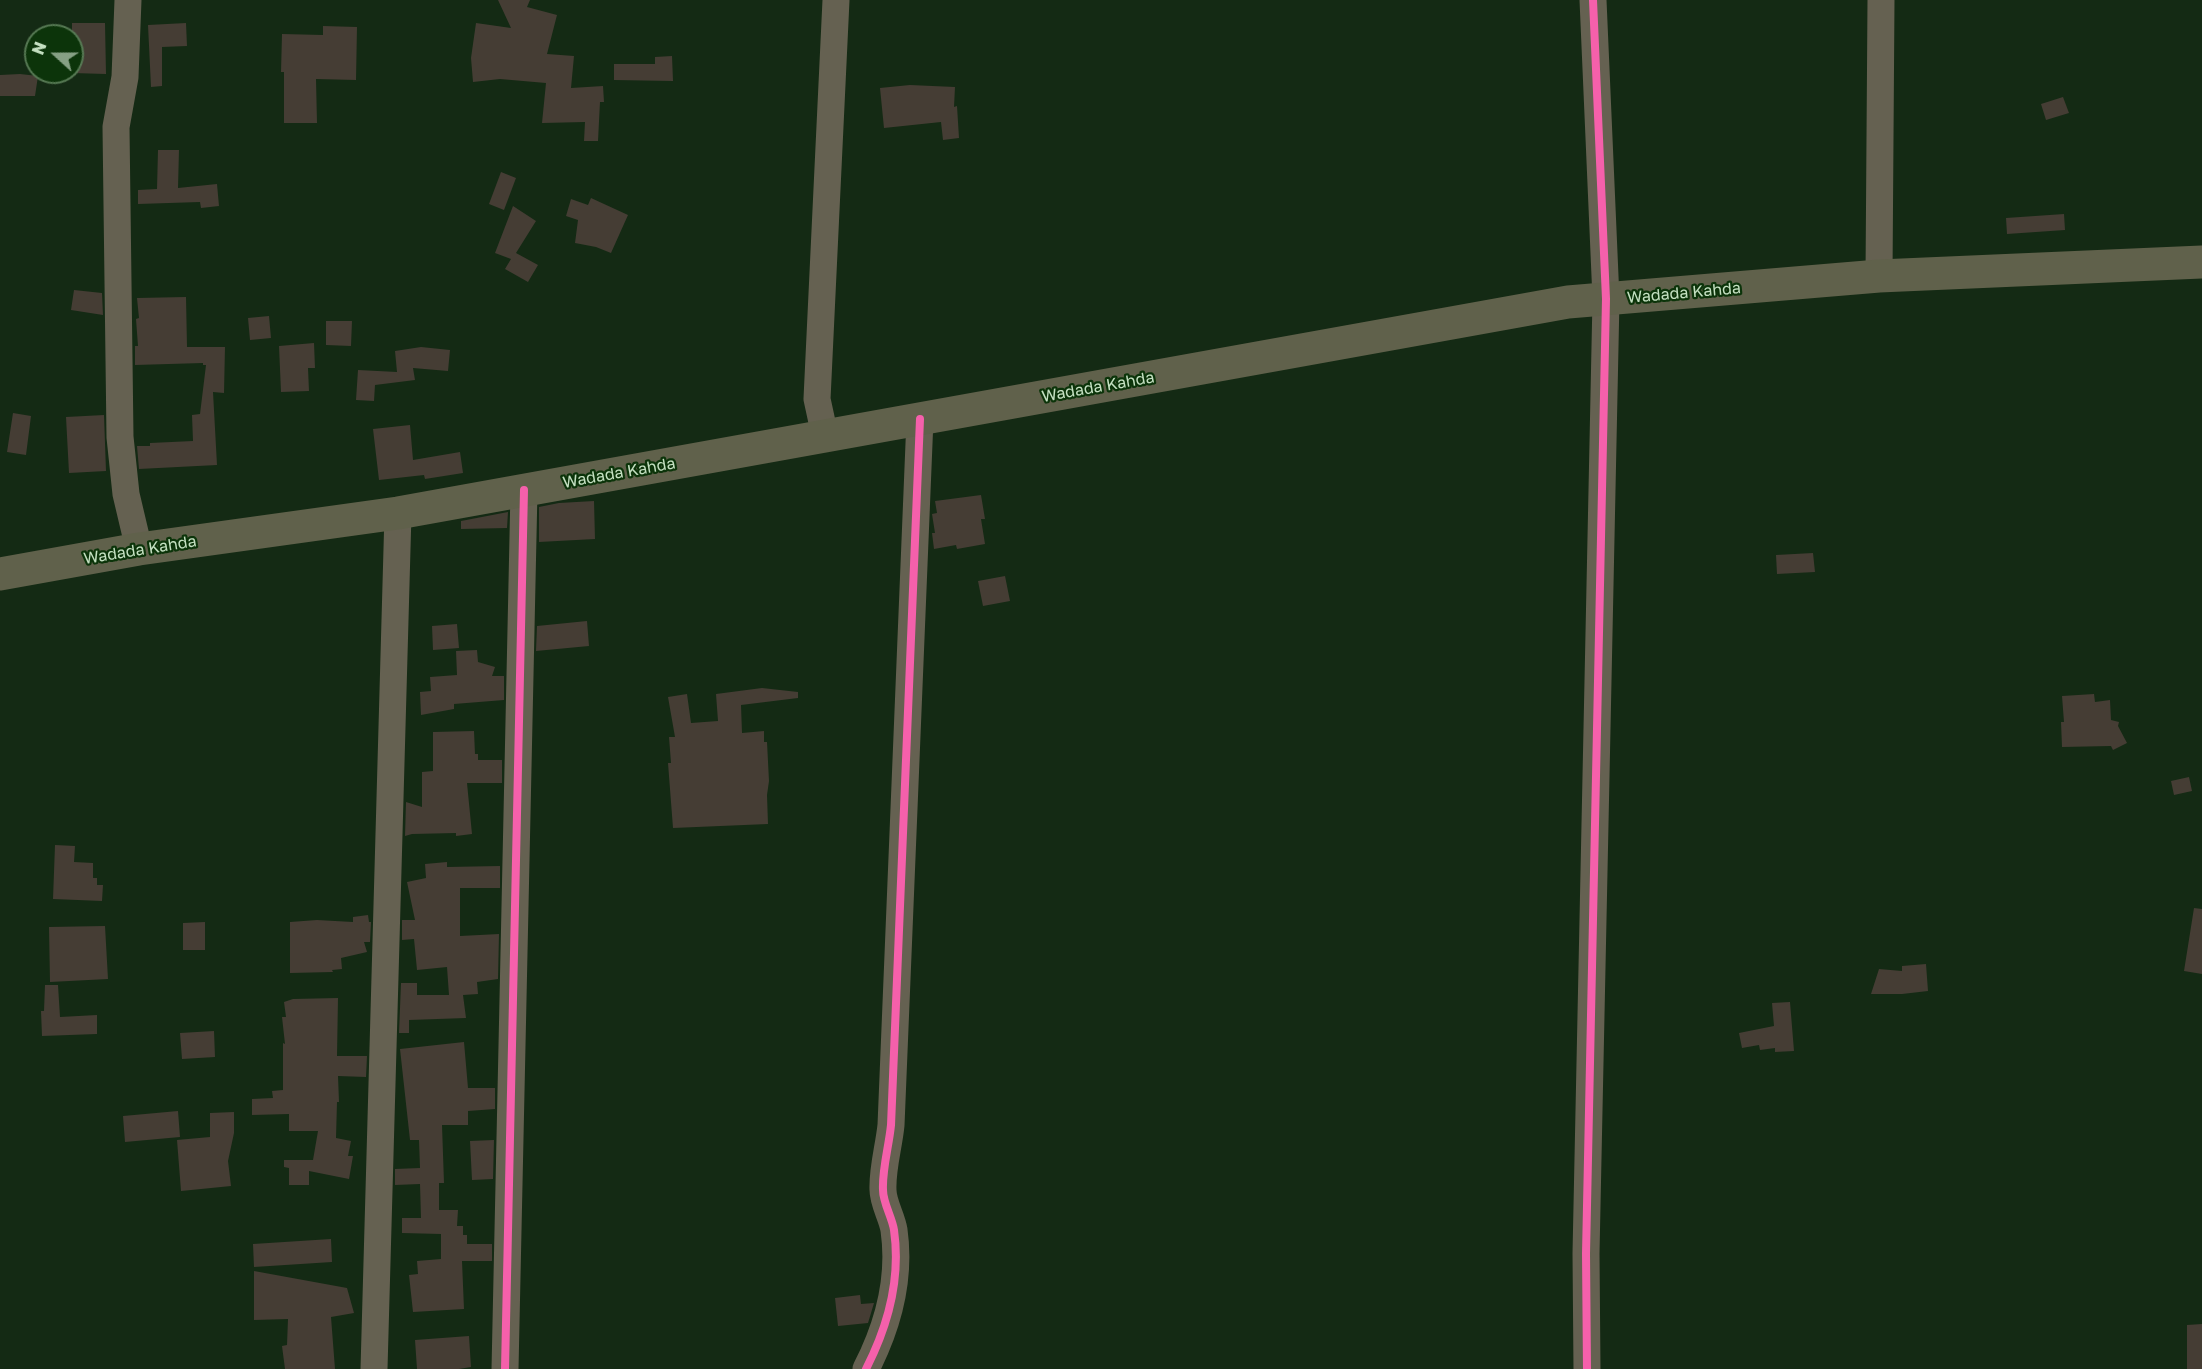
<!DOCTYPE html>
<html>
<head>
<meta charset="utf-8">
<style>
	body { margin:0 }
	#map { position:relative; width:2202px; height:1369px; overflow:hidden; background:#142a14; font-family:"Golos Text",sans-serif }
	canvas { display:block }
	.north { position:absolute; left:24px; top:24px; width:60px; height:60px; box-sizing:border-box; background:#0c340a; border:2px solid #567953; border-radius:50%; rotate:291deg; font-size:16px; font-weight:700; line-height:24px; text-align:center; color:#c4e0c1 }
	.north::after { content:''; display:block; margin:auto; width:21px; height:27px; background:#86a084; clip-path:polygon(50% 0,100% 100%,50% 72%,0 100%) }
</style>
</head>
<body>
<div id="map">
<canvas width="2202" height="1369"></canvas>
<div class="north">N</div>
</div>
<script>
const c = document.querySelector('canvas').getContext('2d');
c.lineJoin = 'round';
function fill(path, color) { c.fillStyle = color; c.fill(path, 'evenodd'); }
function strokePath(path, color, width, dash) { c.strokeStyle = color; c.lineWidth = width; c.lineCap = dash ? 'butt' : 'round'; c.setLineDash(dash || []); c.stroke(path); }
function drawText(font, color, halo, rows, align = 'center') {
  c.font = font + ' "Golos Text",sans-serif'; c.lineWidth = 4.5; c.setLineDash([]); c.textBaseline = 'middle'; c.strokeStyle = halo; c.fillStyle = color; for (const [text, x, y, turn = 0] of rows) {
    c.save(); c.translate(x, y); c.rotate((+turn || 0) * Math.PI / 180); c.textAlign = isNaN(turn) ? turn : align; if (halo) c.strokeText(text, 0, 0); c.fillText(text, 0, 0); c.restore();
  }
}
fill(new Path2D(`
	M498 0H530L527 7 557 15 547 54 574 56 571 88 603 86 604 102H600L598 141H584L585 122 542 123 546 83 500 79 473 82 471 58 476 23 511 28Z
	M72 23H105L106 74 72 73Z
	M186 23 187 46 162 47V86L151 87 148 25Z
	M323 26 357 27 356 80 316 79 317 123H284V72H281L282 34 323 35Z
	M672 56 673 81 614 80V64H655V57Z
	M20 74 38 76 35 96H0V75Z
	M910 85 955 87 954 107 957 106 959 138 943 140 941 122 884 128 880 88Z
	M2063 97 2069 113 2046 120 2041 104Z
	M158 150H179L178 188 217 184 219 206 201 208 200 202 138 204V190L157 189Z
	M501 172 516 178 504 210 489 204Z
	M591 198 628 215 611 253 596 247 575 243 578 220 566 216 571 199 588 205Z
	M513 206 536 221 516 253 538 265 528 282 505 269 511 259 495 253Z
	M2064 214 2065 230 2007 234 2006 218Z
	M74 290 102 293 103 315 71 310Z
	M186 297 187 347H225L224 393 213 392 217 465 139 469 137 446H150V443L193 441 192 415 200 414 206 365H203V363L135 365V346H138L136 319 139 318 137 298Z
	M269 316 271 338 250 340 248 318Z
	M326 321H352L351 346 326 345Z
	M314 343 315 368H308L309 391 281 392 279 346Z
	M421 347 450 350 448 371 413 368 415 380 375 385 374 401 356 400 358 370 397 372 395 351Z
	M13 413 31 416 26 455 7 452Z
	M104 415 106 471 69 473 66 417Z
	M410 425 413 460 460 452 463 473 425 479 424 475 379 480 373 429Z
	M981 495 985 519H981L985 544 957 549 956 545 934 549 932 533H935L932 514 937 513 935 501Z
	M594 501 595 539 539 542V507L559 503Z
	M508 512 507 528 461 529V521Z
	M1813 553 1815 572 1777 574 1776 555Z
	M1005 576 1010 601 983 606 978 581Z
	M587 621 589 646 536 651 537 626Z
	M457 624 459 648 433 650 432 626Z
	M477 650 478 662 495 667 492 676H504V700L454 704V709L421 715 420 692 431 691 430 677 457 675 456 651Z
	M762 688 798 692V698L741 705 742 733 764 731V742H767L769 781 767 795 768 824 673 828 668 763H671L669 737H675L668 697 687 694 691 723 718 721 716 694Z
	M2094 694 2095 702 2110 700 2111 720 2119 722 2118 726 2127 743 2113 750 2111 746 2062 747 2061 722H2064L2062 696Z
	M474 731 475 754H478V760H502V783H467L472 834 456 836V833L412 834 405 836 406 802 422 807V772L433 771V732Z
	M2189 777 2192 791 2174 795 2171 781Z
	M55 845 75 846 74 862 93 863V878H97V885H103L102 901 53 899Z
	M447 862V867L500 866V888H460V936L499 934 498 979 477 982 478 994 463 995 466 1018 409 1020V1033H399L401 983H417V995H449L447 967 417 970 414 939 402 940V920H415L407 882 426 878 425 864Z
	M2194 908 2202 909V974L2184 971Z
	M368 915 369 922H371L370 942H364L367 952 341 958 342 969 332 970 333 972 290 973V922L317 920 353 922V917Z
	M205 922V950H183V923Z
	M105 926 108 979 50 982 49 927Z
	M1926 964 1928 991 1902 994H1871L1879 969 1902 971V966Z
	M45 985H58L60 1017 97 1015V1034L42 1036 41 1011H44Z
	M338 998 337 1056H367L366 1077 338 1076 339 1102H337L336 1138 351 1141 348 1156H353L349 1179 309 1171V1185H289V1168L284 1167V1160H313L318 1131H289V1114L252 1115V1099L273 1098 272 1091 283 1090V1043L285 1044 282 1017H286L284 1002 293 999Z
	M1790 1002 1794 1051 1775 1052V1048L1760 1050 1759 1045 1742 1048 1739 1033 1774 1026 1772 1003Z
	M214 1031 215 1057 182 1059 180 1033Z
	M464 1042 468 1088H495V1109L468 1111V1125H442L444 1183H439V1210H458L457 1226H463V1235H467V1244H492V1261H462L464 1309 413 1312 409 1275 418 1274 417 1261 441 1259V1234L402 1233V1218H421L420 1184 395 1185V1169L420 1168 419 1140H410L400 1049Z
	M178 1111 180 1137 125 1142 123 1116Z
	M234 1112V1133L228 1161 231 1186 181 1191 177 1140 210 1137V1113Z
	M494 1140 493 1179 472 1180 470 1141Z
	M331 1239 332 1262 254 1267 253 1244Z
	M254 1271 347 1288 354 1313 331 1317 335 1369H285L282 1346 287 1345 288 1319 254 1320Z
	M860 1295 861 1304 874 1303 868 1323 838 1326 835 1298Z
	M2202 1324V1369H2187V1325Z
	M469 1336 471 1367 459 1369H417L415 1340Z`), '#453d34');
strokePath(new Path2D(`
	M128 0 125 77 116 127 120 437 126 494 139 549
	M1879 276 1881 0
	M825 436 817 399 836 0
	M374 1369 398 513
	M505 1369 524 490
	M866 1369C888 1326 901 1279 894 1230 892 1217 883 1203 883 1190 882 1169 889 1146 891 1125L920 419
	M1587 1369 1586 1253 1606 299 1593 0`), '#656151', 27);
strokePath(new Path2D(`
	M0 574 139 549 398 513 1568 302 1879 276 2202 262`), '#60614b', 33);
strokePath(new Path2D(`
	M505 1369 524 490
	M866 1369C888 1326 901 1279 894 1230 892 1217 883 1203 883 1190 882 1169 889 1146 891 1125L920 419
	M1587 1369 1586 1253 1606 299 1593 0`), '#f560ab', 8);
drawText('16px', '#c4e0c1', '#0c340a', [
	["Wadada Kahda",1684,293,-5],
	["Wadada Kahda",1098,387,-10],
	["Wadada Kahda",619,473,-10],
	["Wadada Kahda",140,550,-9]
]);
</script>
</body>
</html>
